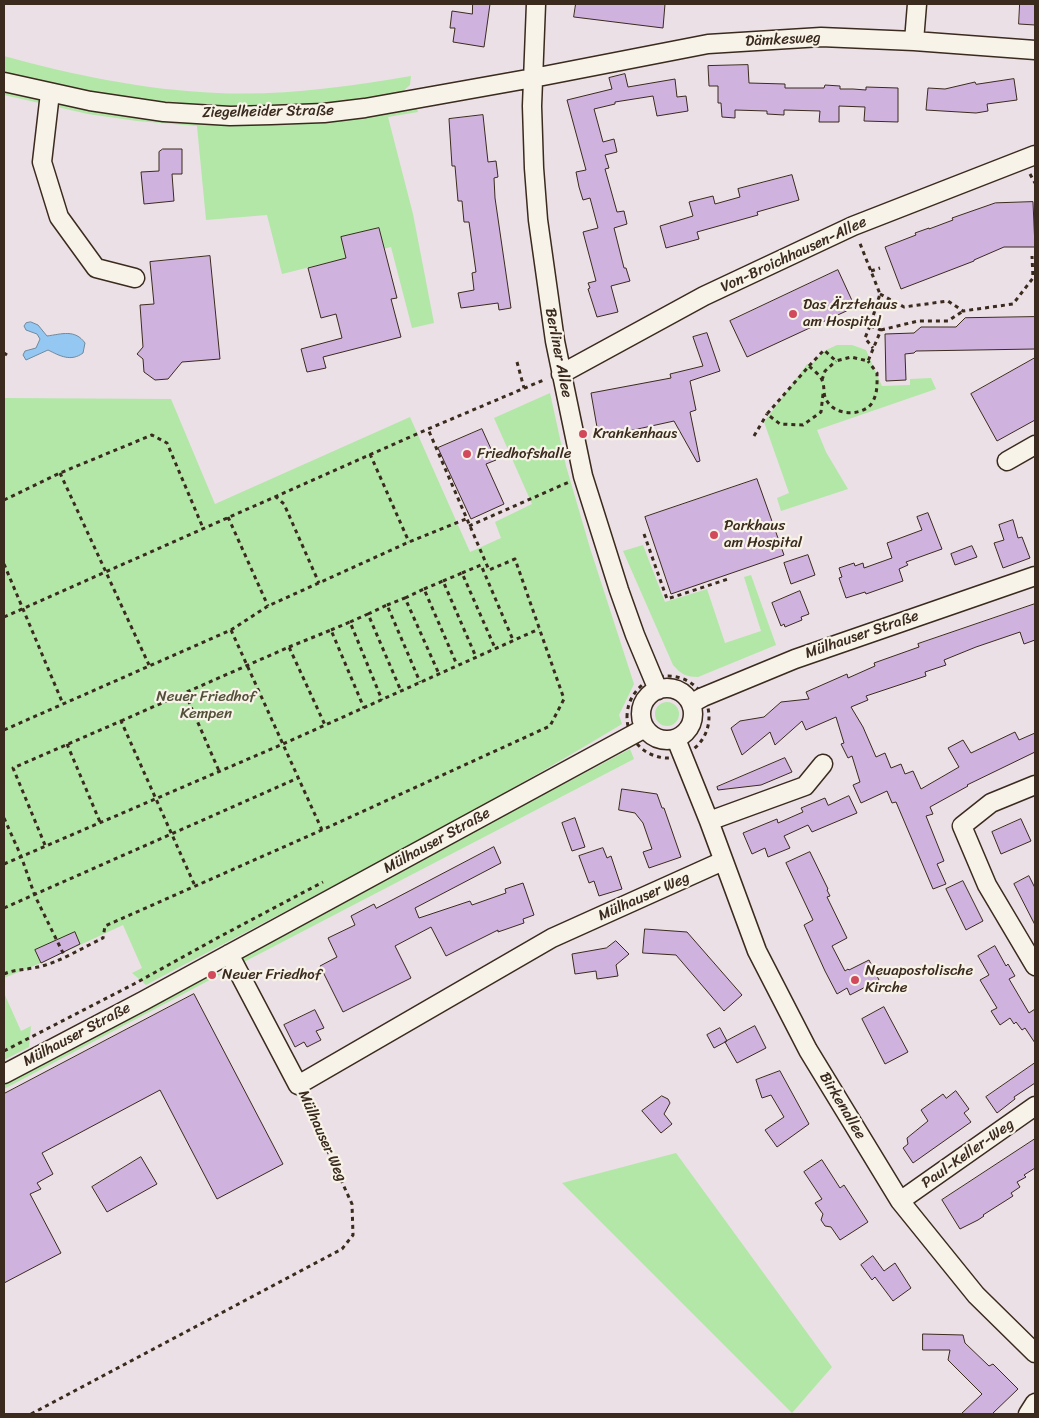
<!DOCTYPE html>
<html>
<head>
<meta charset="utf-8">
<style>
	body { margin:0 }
	#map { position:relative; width:1039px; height:1418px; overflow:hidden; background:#ebe0e5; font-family:Sriracha,sans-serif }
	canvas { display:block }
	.frame { position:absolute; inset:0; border:5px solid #3b2a1e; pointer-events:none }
</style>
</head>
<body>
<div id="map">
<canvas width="1039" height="1418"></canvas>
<div class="frame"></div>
</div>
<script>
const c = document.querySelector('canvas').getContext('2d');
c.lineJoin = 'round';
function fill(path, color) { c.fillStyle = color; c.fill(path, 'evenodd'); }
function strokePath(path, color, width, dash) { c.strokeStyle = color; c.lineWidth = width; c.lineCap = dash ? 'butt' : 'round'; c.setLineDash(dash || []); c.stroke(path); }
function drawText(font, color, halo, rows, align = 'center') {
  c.font = font + ' Sriracha,sans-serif'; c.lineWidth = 4.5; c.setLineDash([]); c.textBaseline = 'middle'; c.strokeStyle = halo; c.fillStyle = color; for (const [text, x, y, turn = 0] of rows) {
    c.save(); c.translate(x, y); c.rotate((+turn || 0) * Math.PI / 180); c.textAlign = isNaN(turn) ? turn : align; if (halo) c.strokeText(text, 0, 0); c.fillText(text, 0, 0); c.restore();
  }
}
fill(new Path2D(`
	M4 56C73 75 145 90 217 93 282 96 347 87 411 76L410 85 400 94 352 102 290 107 246 108 149 102 94 94 4 74Z
	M4 89 137 116 416 107 418 112 388 117 413 214 434 323 412 328 391 247 282 274 267 215 206 220 197 126 137 121 88 114 4 95Z
	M837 345H852L866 350 882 386 910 385V379L931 378 936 389 817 430 826 452 848 489 781 511 777 498 789 493 764 422 807 364H812L824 351Z
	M550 393 566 466 590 548 634 684 619 715 622 724C467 818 306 900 146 985L132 973 142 968 123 925 41 963 4 978V398L171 399 215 504 410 417 470 552 501 538 495 522 532 504 494 418Z
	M643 545 665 602 707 589 725 643 761 631 744 577 751 575 776 645 698 677C686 677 681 674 673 665L623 551Z
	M655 714a12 12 0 1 1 24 0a12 12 0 1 1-24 0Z
	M630 749 634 759 240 964 243 954Z
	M209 973 221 974 4 1089V1080Z
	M4 993 21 1031 31 1026 29 1047 4 1060Z
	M676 1153 832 1367 792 1413 562 1183Z`), '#b2e7a8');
const water = new Path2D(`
	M31 322 38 325 47 336C62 334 75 329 85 343L83 353C71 362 60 356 48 350L26 360 23 355 25 351 36 348 40 339 37 334 26 330 24 326 26 323Z`);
fill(water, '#94c8f2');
strokePath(water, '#70899d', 1);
const building = new Path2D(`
	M473 4H490L484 47 453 42 455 28H450L452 11 472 14Z
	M576 4H665L663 28 574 17Z
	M1020 4H1035V25L1019 24Z
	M748 65 749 83 785 84V88H824L825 85 840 86V89H853L866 90V87L898 88V122L864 121 865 107 839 106V122H819L820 111 784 110V115L767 114V111L735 110V118L722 117 721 103H718V86H709L708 66Z
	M625 74 628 87 675 79 677 97 686 96 688 111 657 116 653 96 615 102V104L594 109 603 142 614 139 617 152 605 155 609 168 605 169 617 212 624 211 627 224 614 228 624 268H626L630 281 611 286 618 312 597 317 588 289 590 288 588 283 596 281 583 232 598 228 590 198 583 200 579 187 576 172 586 170 567 100 612 89 609 78Z
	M1014 79 1017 100 987 104 988 111 976 113 926 110 928 88 945 89 975 82 976 84Z
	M483 115 488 162 496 161 498 177 494 178 495 198 511 308 499 310 498 303 461 308 458 293 474 290 472 273 476 272 469 222H464L462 201H458L455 166H452L449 119Z
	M163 149H182V174H172L174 201 144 204 141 172 159 171V152Z
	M792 175 799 200 757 212 758 215 697 232 699 239 666 248 660 226 693 216 689 202 713 196 715 204 740 197 738 189Z
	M1033 202 1035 247H1004L974 260V261L901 289 885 247 916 235 915 233 929 228V229L953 220 952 218 995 203Z
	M379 228 397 298 391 299 401 337 323 357 326 368 307 372 301 349 342 338 336 314 321 318 308 268 346 258 341 237Z
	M210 256 220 359 182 362 168 379 155 380 144 372 143 359 137 354 143 347 140 305 154 304 150 262Z
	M838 270 855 307 747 357 730 321Z
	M1035 317V349L916 351 914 353 905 354 906 380 886 381 885 334 914 333 921 327H956L965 318Z
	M707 333 720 371 690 381 696 410 690 412 700 461 697 462 674 421 606 436V431L598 433 591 393 671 378 670 374 703 366 693 337Z
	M1035 358V420L997 441 971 394Z
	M482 429 496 460 486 464 504 504 471 519 438 448Z
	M757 479 784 555 671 594 645 517Z
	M928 513 942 549 906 562 908 565 899 569 903 581 866 594 865 592 846 598 839 578 842 577 839 568 854 563 855 566 863 563 864 568 892 558 887 543 922 530 917 517Z
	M1013 520 1018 538 1022 537 1030 558 1003 568 994 543 1004 540 999 525Z
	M972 546 977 557 955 565 951 554Z
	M808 555 815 575 791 584 784 563Z
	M800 591 809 614 801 617 802 620 785 627 784 624 781 626 772 603Z
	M1035 604V640L1024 644 1020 632 976 647 944 660 946 665 925 672 926 676 866 696 868 700 851 707 863 727 876 757 885 753 891 768 901 764 905 774 913 771 921 789 959 767 948 748 963 740 971 753 1015 732 1019 740 1035 733V752L967 785 968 786 930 807 933 814 926 816 944 861 937 864 946 884 933 889 896 802 892 803 887 791 861 803 853 785 860 782 852 756 848 758 841 744 844 743 836 717 806 730 802 721 775 745 770 732 742 755 731 728 740 721 764 717 781 702 809 699 806 692 847 674 848 678 875 666 874 663 919 647 918 644Z
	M785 758 792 772 761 785 718 790 717 787Z
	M622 789 657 794 662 808H664L681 857 649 868 643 852 652 849 643 823 635 813 619 810Z
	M849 796 857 813 812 832 808 825 784 836 790 848 768 857 765 848 752 854 743 833 777 819 778 823 803 812 801 808 825 798 828 805Z
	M575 818 585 847 572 851 562 823Z
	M1021 819 1031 841 1001 854 992 832Z
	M494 847 501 863 415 908 419 918 470 901 472 905 506 893 505 889 523 883 534 915 523 919 524 923 498 932V930L446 956 431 927 395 946 411 978 343 1012 320 966 337 957 328 938 355 925 351 916 374 904 376 908Z
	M603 848 607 858 611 856 622 889 599 896 594 881 589 883 579 856Z
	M810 852 828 889 827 890 830 896 827 897 847 938 832 946 845 971 848 969 849 970 869 960 879 980 850 995 847 988 837 994 825 971 804 925 813 920 786 863Z
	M1029 876 1035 888V925L1014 884Z
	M963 881 983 921 966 930 946 889Z
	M645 929 687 932 742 995 724 1011 676 955 643 953Z
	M75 932 80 944 41 963 35 950Z
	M616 941 629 954 616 965 618 976 597 979 596 971 575 974 572 954 606 948Z
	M995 946 1006 966 1008 964 1015 976 1009 979 1029 1013 1035 1009V1043L1025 1028 1022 1030 1016 1022 1014 1024 1010 1018 1000 1025 991 1011 997 1008 980 980 989 975 978 956Z
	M194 994 283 1164 217 1199 160 1090 42 1153 53 1174 37 1183 41 1189 30 1194 61 1253 4 1283V1094Z
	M884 1007 908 1052 885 1064 862 1019Z
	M315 1010 324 1028 316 1031 321 1040 307 1047 304 1042 295 1047 284 1025Z
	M755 1026 766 1048 737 1063 725 1042Z
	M720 1028 727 1041 714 1048 707 1035Z
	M1035 1063V1083L1014 1097 1015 1099 997 1113 986 1097Z
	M780 1071 809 1124 777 1147 765 1130 784 1117 771 1095 762 1098 756 1080Z
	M956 1091 969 1109 964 1113 971 1122 913 1163 903 1148 908 1144 907 1138 928 1121 921 1110 943 1094 946 1098Z
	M662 1096 668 1099 670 1103 664 1114 672 1124 661 1133 642 1111Z
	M1035 1139V1168L1024 1175 1026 1177 1017 1182 1020 1187 1011 1193 1013 1196 983 1215 984 1216 978 1220 960 1229 942 1200Z
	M141 1157 157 1184 107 1212 92 1187Z
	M822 1160 840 1188 844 1185 868 1222 840 1240 831 1227 825 1226 821 1220 823 1214 815 1203 822 1199 804 1172Z
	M873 1256 884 1271 895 1263 911 1288 893 1301 875 1277 872 1280 861 1265Z
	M923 1334 963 1335 965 1343 989 1366 993 1364 1018 1389 992 1414H961L982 1394 948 1360 950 1350H923Z`);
fill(building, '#d0b2de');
strokePath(building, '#3b2a1e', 1);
const minor = new Path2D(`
	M536 4 532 106 534 168 538 220 555 341 583 476 619 590 635 635 658 690
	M914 41 917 4
	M4 82 90 101 164 112 230 116 271 115 324 113 365 108 533 78 708 44 821 37 914 41 1035 50
	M50 93 42 162 59 217 96 268 135 278
	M561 374 704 296 853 226 1035 155
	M1007 461 1035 445
	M641 714a26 26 0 1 1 52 0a26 26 0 1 1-52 0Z
	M692 703 703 697 795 659 1035 576
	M676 739 709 821 757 951 808 1050 900 1201 976 1295 1035 1353
	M1035 785 991 803 962 826 987 885 1035 966
	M709 821 805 786 823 764
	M229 954 298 1085 552 938 723 861
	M4 1074 143 1001 645 728
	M900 1201 1035 1106
	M1028 1414 1035 1403`);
strokePath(minor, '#3b2a1e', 21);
strokePath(new Path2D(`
	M1030 174 1035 183
	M871 271 880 268
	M880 294 904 307 948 301 963 311 1013 304 1033 278 1032 256
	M870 326 865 338 873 348
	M881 330 918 321H948L963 311
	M4 353 7 355
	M517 362 524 388
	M809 366 824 350 836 361 851 357 868 361 881 330 870 326 880 294 859 241
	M822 380 825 371 836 361
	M823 394 821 412 803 425 780 424 767 414 809 366C813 370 820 375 822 380 826 390 821 395 830 405 840 416 864 415 872 403 878 393 877 383 877 373L868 361
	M754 436 767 414
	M370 454 409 542
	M60 473 149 665
	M275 496 284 504 319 583
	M4 500 60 473 152 435 167 443 203 528
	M228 517 268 606
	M469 526 569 482
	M644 534 667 599 728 579
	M4 564 63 704
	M462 573 481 565 513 640
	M443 581 462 573 495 648
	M424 589 443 581 476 657
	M405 598 424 589 457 665
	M387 605 405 598 439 674
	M368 614 387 605 420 682
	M4 617 428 429 546 379
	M350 622 368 614 401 691
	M231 630 322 830
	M331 630 350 622 382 700
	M289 647 331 630 364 708
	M627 717a41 41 0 1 1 82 0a41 41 0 1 1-82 0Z
	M185 693 219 771
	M121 721 289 647 325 725
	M4 730 231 630 268 606 409 542 466 519
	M67 744 100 822
	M4 818 21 856 35 896 65 957
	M45 845 13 768 121 721 195 886
	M4 864 283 744 539 629
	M4 908 298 778
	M4 974C15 969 26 970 38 967 58 963 84 947 103 938L105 926 322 830 550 726 564 699 515 559 489 570 428 429
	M4 1051 134 984 219 937 323 882
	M31 1414 342 1249 353 1235 352 1204 304 1099`), '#3b2a1e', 3, [4, 4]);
strokePath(minor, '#f7f3e8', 18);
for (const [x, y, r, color] of [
	[793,314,5,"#d1495b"],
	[583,434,5,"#d1495b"],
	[467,454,5,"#d1495b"],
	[714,535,5,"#d1495b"],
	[212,975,5,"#d1495b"],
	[855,980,5,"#d1495b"]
]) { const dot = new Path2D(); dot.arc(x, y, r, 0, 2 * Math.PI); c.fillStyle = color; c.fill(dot); strokePath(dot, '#f7f3e8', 2); }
drawText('15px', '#3b2a1e', '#f7f3e8', [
	["Dämkesweg",783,40,-3],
	["Ziegelheider Straße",268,112,-1],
	["Von-Broichhausen-Allee",794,255,-25],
	["Berliner Allee",558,353,79],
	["Mülhauser Straße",862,635,-19],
	["Mülhauser Straße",437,841,-29],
	["Mülhauser Weg",644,897,-24],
	["Mülhauser Straße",77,1035,-28],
	["Birkenallee",842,1106,59],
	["Mülhauser Weg",322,1136,66],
	["Paul-Keller-Weg",968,1154,-35]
]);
drawText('15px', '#3b2a1e', '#f7f3e8', [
	["Das Ärztehaus",803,305],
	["am Hospital",803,322],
	["Krankenhaus",593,434],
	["Friedhofshalle",477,454],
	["Parkhaus",724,526],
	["am Hospital",724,543],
	["Neuapostolische",865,971],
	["Kirche",865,988],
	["Neuer Friedhof",222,975]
], 'left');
drawText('15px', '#53503a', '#f7f3e8', [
	["Neuer Friedhof",206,697],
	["Kempen",206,714]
]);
</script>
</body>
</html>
